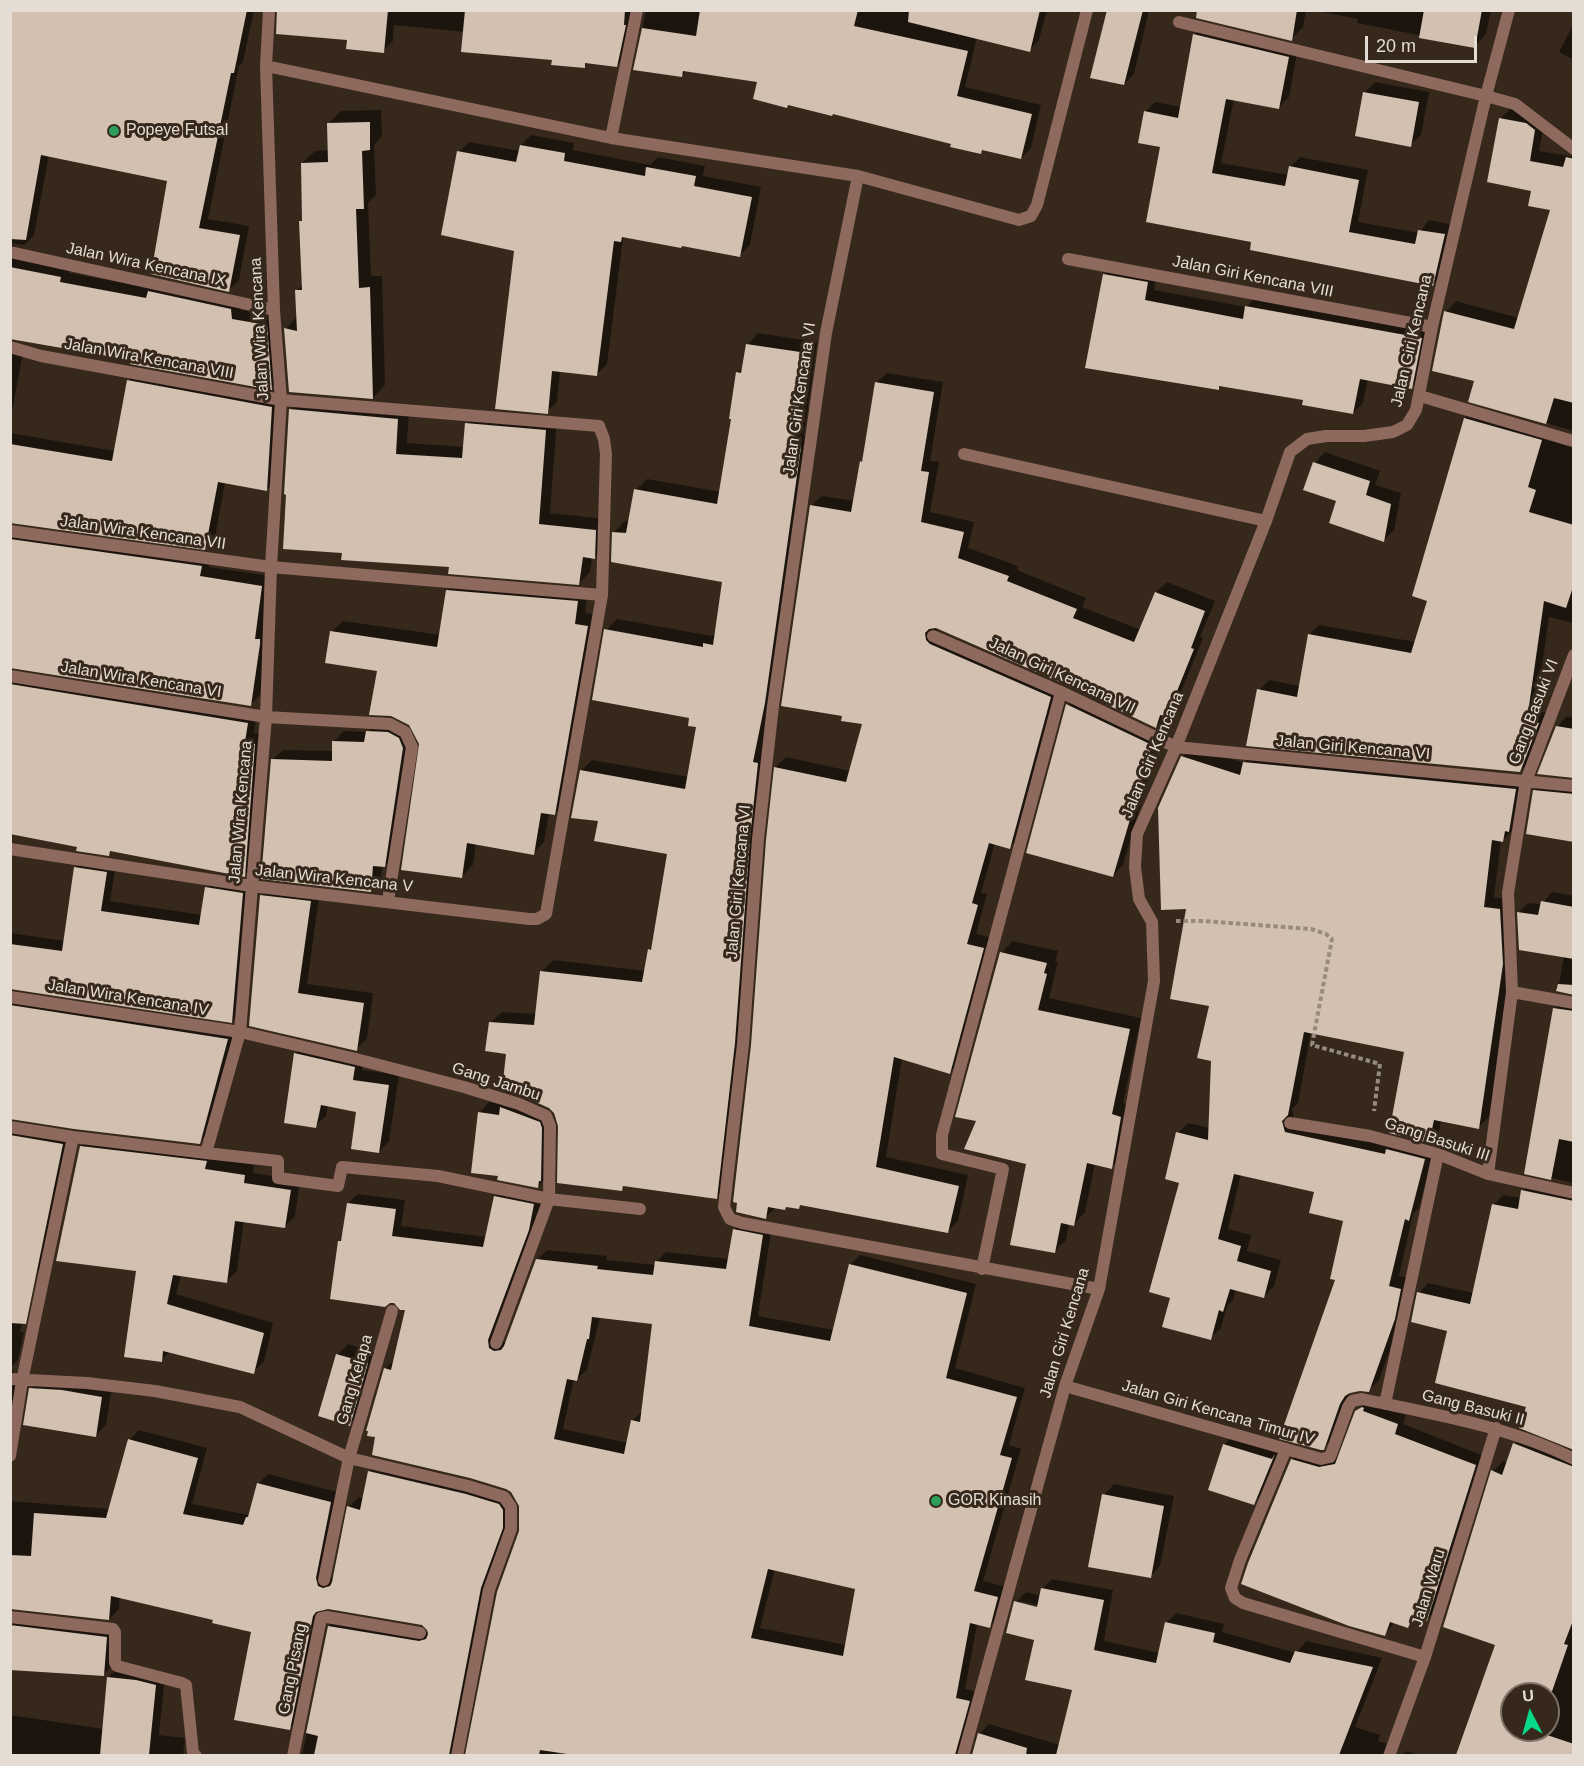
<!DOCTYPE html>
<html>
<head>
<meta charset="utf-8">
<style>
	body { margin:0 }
	#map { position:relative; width:1584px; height:1766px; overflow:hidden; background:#36291c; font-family:Helvetica,sans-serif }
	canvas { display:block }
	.frame { position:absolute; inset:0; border:12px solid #e5dcd4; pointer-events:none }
	.north { position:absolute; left:1500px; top:1682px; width:60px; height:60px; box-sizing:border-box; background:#36291c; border:2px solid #7c7166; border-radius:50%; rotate:354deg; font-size:16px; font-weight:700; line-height:24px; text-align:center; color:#e5dcd4 }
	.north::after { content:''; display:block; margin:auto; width:21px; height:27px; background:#07d98b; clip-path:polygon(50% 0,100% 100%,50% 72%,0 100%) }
	.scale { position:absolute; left:1365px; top:36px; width:112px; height:27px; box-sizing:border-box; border:3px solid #e5dcd4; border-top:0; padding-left:8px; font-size:18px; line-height:21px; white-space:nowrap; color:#e5dcd4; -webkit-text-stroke:4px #36291c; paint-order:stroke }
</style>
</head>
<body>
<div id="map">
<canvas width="1584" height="1766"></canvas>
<div class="frame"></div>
<div class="north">U</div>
<div class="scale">20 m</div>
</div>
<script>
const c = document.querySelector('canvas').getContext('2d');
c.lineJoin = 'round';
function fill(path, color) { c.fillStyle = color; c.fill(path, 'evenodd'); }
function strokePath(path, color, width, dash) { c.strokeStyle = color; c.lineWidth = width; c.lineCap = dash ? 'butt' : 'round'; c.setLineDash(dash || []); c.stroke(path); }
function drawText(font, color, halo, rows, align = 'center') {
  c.font = font + ' Helvetica,sans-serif'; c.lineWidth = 6; c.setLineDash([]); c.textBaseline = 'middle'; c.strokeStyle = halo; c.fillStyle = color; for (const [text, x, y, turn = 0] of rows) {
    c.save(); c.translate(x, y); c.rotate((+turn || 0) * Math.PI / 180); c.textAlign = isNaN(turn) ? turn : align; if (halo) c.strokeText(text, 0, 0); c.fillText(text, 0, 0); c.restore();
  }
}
fill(new Path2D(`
	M10 10H254L243 62 239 66 208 219 249 226 239 280 229 290 169 180 49 155 34 235 24 245 11 243 18 250 70 267 69 273 152 288 240 299 241 310 276 316 281 379 271 388 132 359 10 338Z
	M302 10H635L626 56 616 66 589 62 584 66 465 32 394 25 393 41 383 51 349 39Z
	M646 10H1047L1039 40 1030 50 977 37 965 87 1041 105 1031 148 1021 158 984 149 980 153 759 81 687 70 682 75 635 68Z
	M1108 10H1149L1134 74 1124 84Z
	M1199 10H1306L1303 27 1291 39Z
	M1313 10H1491L1486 34 1475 46 1357 23 1358 19Z
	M1574 23V60L1559 52Z
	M1204 25 1298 47 1289 97 1279 107 1234 99 1221 163 1288 175 1290 167 1300 157 1368 170 1358 222 1419 233 1429 220 1454 225 1443 274 1433 284 1253 241 1162 146 1145 112 1155 102 1181 107 1194 35Z
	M1375 82 1429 92 1421 135 1410 145 1365 92Z
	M1510 109 1545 119 1539 151 1574 157V431L1470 401 1476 380 1446 312 1456 301 1519 318 1552 209 1532 190 1500 119Z
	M381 110 382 136 374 145 376 195 368 203 371 276H382L385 385 373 398 285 329 298 316 297 291 303 284 300 222 304 218 302 163 315 151 329 150 328 124 341 111Z
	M531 135 574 143 573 150 650 165 658 157 705 166 703 176 761 187 750 245 740 255 683 244 625 236 623 238 607 364 597 374 560 370 557 402 547 412 516 250 459 152 469 142 520 151 521 145Z
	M1114 264 1157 272 1154 290 1246 307 1257 296 1431 327 1422 377 1411 387 1368 379 1363 403 1353 413 1304 399 1222 384 1218 388 1104 275Z
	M758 333 817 342 804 435 812 436 769 752 727 1186 716 1197 625 1185 622 1189 560 1126 555 1112 507 1052 490 1023 502 1012 536 1014 542 971 553 960 646 971 649 950 653 946 669 853 599 820 581 771 592 760 689 777 698 726 691 717 606 630 617 619 712 636 717 632 724 580 614 532 625 521 630 522 636 490 647 479 721 492 733 418 737 373 744 366 747 345Z
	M10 338 17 345 24 347 10 422Z
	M138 371 282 397 277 480 267 489 225 482 215 538 205 548 12 521V525L19 530 211 556 209 567 271 576 269 633 260 695 250 705 12 666V669L19 675 257 713 254 733 265 734 254 865 244 875 113 850 109 854 78 845 10 833V433L115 451 128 381Z
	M887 373 943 382 930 461 939 462 930 512 974 522 968 548 1018 566 1017 570 1086 598 1082 607 1141 630 1156 592 1167 582 1215 601 1200 637 1203 638 1176 704 1156 727 1065 683 934 626 940 634 1061 686 1020 837 1010 847 995 843 981 893 987 894 976 934 993 938 960 1062 950 1072 902 1058 886 1157 968 1175 958 1221 947 1232 801 1204 798 1207 788 1205 785 1208 776 1207 766 1217 768 840 776 767 786 757 850 771 864 723 811 506 822 496 855 501 861 462 864 459 876 383Z
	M302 398 409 408 407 443 465 447 467 424 478 412 557 419 550 513 606 519V546L594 557H592L590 572 579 583 344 551 290 410Z
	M1475 408 1574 437V623L1549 617 1536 710 1548 713 1530 761 1520 771 1259 690 1269 680 1300 686 1309 635 1319 625 1416 642 1429 600 1413 595 1465 418Z
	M1325 452 1380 471 1375 485 1401 493 1394 530 1384 540 1338 500 1315 463Z
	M459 579 588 590 585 613 599 615 566 803 554 814 549 813 544 842 533 853 476 843 473 865 462 876 421 743 379 669 332 632 343 621 441 635 447 591Z
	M1078 694 1161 734 1123 865 1113 876 1028 852 1068 705Z
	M1567 716 1574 718V776L1557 727Z
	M378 721 409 728 395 855 384 866H382L381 880 370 890 272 760 283 750 333 751 334 741 344 731 368 732Z
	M1193 747 1244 763 1255 752 1526 779 1513 830 1503 840H1501L1494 897 1510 899 1513 953 1489 1117 1478 1128 1441 1120 1439 1131 1428 1141 1406 1051 1311 1032 1298 1103 1292 1109 1295 1122 1434 1149 1419 1208 1413 1214 1399 1276 1411 1278 1405 1307 1379 1380 1369 1390 1351 1391 1334 1438 1323 1448 1337 1279 1345 1220 1316 1191 1241 1174 1228 1229 1251 1235 1247 1251 1281 1260 1274 1286 1263 1297 1236 1289 1233 1300 1227 1306 1221 1328 1210 1338 1181 1182 1178 1133 1188 1123 1210 1128 1212 1060 1211 1004 1187 908 1182 757Z
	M1544 781 1574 784V840L1534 791Z
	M85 858 116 863 110 901 202 915 206 888 216 878 252 884 242 1011 232 1021 12 987V991L19 996 237 1029 209 1132 199 1142 10 1117V933L65 941 75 868Z
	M271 886 320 891 307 984 373 993 367 1039 356 1049 250 1024 261 896Z
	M1552 892 1574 896V994L1558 990 1564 956 1519 912 1528 903 1542 904Z
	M1013 941 1058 951 1055 962H1058L1049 998 1141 1018 1123 1103 1132 1105 1123 1155 1111 1167 1095 1163 1085 1212 1074 1224 1069 1223 1066 1240 1054 1252 1027 1163 978 1120 1001 953Z
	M1565 999 1574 1000V1183L1526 1172 1555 1008Z
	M305 1043 364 1057 362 1070 399 1075 389 1141 379 1152 358 1111 328 1105 326 1116 315 1126 295 1054Z
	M489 1102 550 1112 548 1176 537 1187 500 1175 479 1113Z
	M10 1118 18 1126 72 1134 45 1264 38 1270 20 1332H24L18 1360 11 1367 15 1376 22 1378 10 1417Z
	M91 1136 254 1165 253 1173 300 1180 295 1216 285 1226 244 1220 237 1271 226 1282 181 1275 176 1294 273 1323 264 1362 253 1372 170 1352 161 1360 138 1270 81 1147Z
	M1533 1181 1574 1190V1448L1449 1330 1419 1293 1428 1283 1474 1293 1493 1205 1503 1195 1521 1198 1523 1191Z
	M505 1187 543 1195 538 1219 499 1338 504 1342 507 1341 537 1260 547 1250 607 1256 606 1260 656 1265V1262L666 1252 729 1259 735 1229 744 1220 772 1226 758 1316 834 1330 850 1265 860 1255 976 1284 955 1368 1025 1388 1009 1445 1021 1449 983 1581 1007 1587 999 1617 989 1627 977 1624 965 1689 978 1692 965 1748 970 1754H973L979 1734 989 1724 1060 1745 1074 1689 1036 1639 1016 1602 1026 1592 1041 1596 1042 1589 1052 1579 1113 1590 1104 1641 1160 1653 1166 1623 1176 1613 1224 1624 1222 1632 1296 1653 1306 1641 1382 1658 1355 1727 1380 1735 1378 1741 1391 1745 1396 1754 1402 1755 1407 1751 1421 1756H582L564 1752 546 1756H302L329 1626 339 1616 429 1632 422 1623 328 1607 322 1609 299 1719 289 1729 253 1631 215 1618 120 1596 119 1609 109 1619 12 1607 14 1614 116 1627 114 1664 104 1674 10 1668V1501L110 1509 129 1440 139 1430 207 1448 192 1504 249 1515 258 1484 268 1474 341 1493 328 1576 334 1579 349 1507 359 1497 364 1499 370 1472 379 1462 509 1495 512 1516 490 1577 462 1753 467 1754 520 1532 521 1506 512 1491 385 1369 395 1359 406 1309 339 1241 343 1237 348 1203 358 1194 405 1200 401 1226 487 1237 495 1197ZM600 1317 653 1323 643 1410 633 1420 628 1443 563 1429 574 1379H577L587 1370ZM775 1569 857 1588 846 1645 760 1628ZM1020 1601 1045 1607 1044 1610 1020 1604Z
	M348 1344 377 1353 360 1414 349 1424 337 1355Z
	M41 1379 112 1387 106 1425 95 1436 31 1389Z
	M1366 1402 1406 1415 1403 1424 1484 1456 1436 1610 1427 1619 1417 1616 1407 1626 1395 1622 1384 1635 1292 1460 1301 1451 1329 1459 1339 1456 1357 1412Z
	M1234 1434 1282 1449 1264 1493 1253 1503 1224 1445Z
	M1525 1434 1574 1454V1756H1457L1497 1644 1493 1471 1503 1461 1508 1463 1515 1444ZM1512 1694H1548V1730H1512Z
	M1114 1484 1174 1496 1160 1566 1150 1577 1104 1495Z
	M118 1668 165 1675 159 1735 185 1738 183 1756H10V1715L104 1729 108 1677Z`), '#0007');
fill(new Path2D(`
	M10 10H247L234 73H231L199 228 240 235 229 292 151 274 167 181 41 155 26 240 10 239Z
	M277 10H388L384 53 346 49 347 40 276 34Z
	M465 10H625L624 25H626L617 67 585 63V68L551 65 552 60 461 52Z
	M700 10H858L854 26 968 51 957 96 1032 114 1021 159 982 150 981 154 950 147 951 144 833 114 832 116 788 105 787 108 753 99 757 82 683 71 682 77 633 70 642 28 696 36Z
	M909 10H1040L1030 52 908 22Z
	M1107 10H1143L1124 85 1090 78Z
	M1197 10H1297L1292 41 1196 18Z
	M1424 10H1482L1475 48 1419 38Z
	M1193 34 1289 57 1279 109 1226 99 1212 173 1285 186 1289 166 1359 180 1349 232 1415 244 1418 230 1445 234 1433 286 1250 250 1251 242 1146 222 1160 147 1138 143 1144 111 1178 118Z
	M1363 92 1419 102 1411 147 1355 136Z
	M1499 118 1526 123 1535 130 1530 161 1563 167 1566 157 1574 159V403L1554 398 1546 424 1468 402 1474 381 1432 371 1444 311 1514 329 1550 210 1528 206 1531 191 1487 182Z
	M370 122V150L362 151 364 209H356L359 288 370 287 373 399 289 392 284 328 297 331 295 290H302L299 221H302L301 163 328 162 327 123Z
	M520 145 565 153 564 161 645 176 646 167 696 176 694 186 752 197 740 257 682 246 681 248 622 237 621 242 614 241 597 376 552 371 548 414 495 409 514 251 441 235 457 151 516 162Z
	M10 267 61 277 60 282 146 298 148 291 231 309 232 319 267 325 272 390 130 364 131 360 10 339Z
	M1103 274 1148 282 1145 300 1243 319 1245 306 1422 338 1412 389 1360 379 1353 414 1302 405 1303 400 1219 386V390L1085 368Z
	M746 344 807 353 793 446 801 447 765 703 753 762 758 763 750 838 735 1043 717 1199 623 1186 622 1191 557 1183 558 1126 554 1113 549 1108 522 1096 502 1090 506 1054 485 1051 489 1022 534 1025 540 971 642 982 648 949 651 950 667 854 594 841 598 821 571 818 580 770 685 789 696 727 688 726 689 718 592 700 604 629 703 647V643L713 645 722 582 611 562 612 532 626 533 634 489 717 504 731 419H729L736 372 741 373Z
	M127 380 272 407 267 491 218 482 205 550 10 523V444L112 461Z
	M875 382 934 392 921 471 929 472 921 522 964 532 958 558 1009 576 1007 581 1077 609 1073 618 1134 642 1155 592 1205 611 1191 648 1194 649 1167 716 1160 715 1156 728 1064 684 936 628 929 629 925 633 926 640 930 644 1051 697 1010 849 989 843 972 903 978 905 967 944 984 948 950 1074 894 1057 876 1167 959 1186 948 1233 800 1205 799 1209 786 1207 785 1210 768 1207 766 1219 736 1212 737 1203 733 1202 751 1045 766 840 774 767 846 782 862 724 841 721 842 716 781 706 810 505 851 512 860 461 862 462Z
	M289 409 398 419 396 454 462 458 465 423 546 430 539 524 596 530 595 559 583 557 579 585 448 574 449 567 341 560 342 553 283 549 286 495 284 494Z
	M1464 418 1542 440 1528 487 1536 490 1529 512 1574 525V584L1566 608 1544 601 1527 720 1539 723 1520 772 1246 746 1257 689 1297 697 1308 634 1411 653 1427 601 1412 596Z
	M1313 462 1370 481 1366 495 1391 504 1384 542 1329 523 1336 501 1303 490Z
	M10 539 202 566 200 576 262 586 255 639H260V644L251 706 10 668Z
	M446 590 578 601 575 624 588 626 555 815 541 813 534 855 467 843 462 878 401 870 419 744 409 725 391 716 369 715 377 671 325 663 330 631 437 647Z
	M10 684 248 723 245 742 255 744 245 877 110 851 109 856 76 851 77 847 10 834Z
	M1066 704 1152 745 1113 877 1026 853Z
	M1556 726 1574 729V778L1537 774Z
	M366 731 388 732 399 738 403 748 385 867 373 866 371 892 261 879 271 759 332 761V741L364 742Z
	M1181 756 1240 775 1243 762 1516 789 1509 832 1505 831 1503 842 1492 840 1484 907 1500 909 1503 964 1479 1129 1434 1120 1429 1143 1389 1133 1404 1052 1304 1032 1288 1115 1282 1121 1285 1132 1385 1154 1386 1149 1425 1159 1409 1221 1405 1219 1389 1286 1401 1289 1395 1319 1369 1392 1360 1391 1350 1393 1345 1396 1340 1404 1324 1450H1321L1279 1439 1335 1280 1330 1279 1343 1221 1309 1213 1314 1192 1234 1174 1218 1239 1241 1246 1237 1261 1271 1271 1264 1298 1230 1289 1223 1312 1219 1310 1211 1340 1162 1327 1170 1298 1149 1292 1179 1183 1165 1179 1176 1132 1208 1140 1211 1061 1197 1058 1209 1006 1170 999 1186 909 1161 910 1158 808Z
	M1533 790 1574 794V842L1526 834Z
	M74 867 107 872 101 911 199 925 205 887 243 893 232 1023 10 989V944L62 951Z
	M260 895 311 901 298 993 364 1003 357 1051 249 1026Z
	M1541 901 1574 907V959L1519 950 1517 912 1538 915Z
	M1000 952 1047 963 1044 973 1047 974 1038 1010 1130 1029 1112 1114 1121 1117 1112 1169 1087 1163 1074 1226 1061 1223 1055 1253 1010 1245 1026 1164 964 1149 976 1121 955 1117Z
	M1558 984 1574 985V995L1556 991Z
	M10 1005 228 1039 200 1144 74 1129 10 1119Z
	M1553 1008 1574 1011V1142L1559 1139 1551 1180 1524 1174Z
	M294 1053 355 1067 353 1080 389 1085 379 1153 351 1149 356 1112 321 1105 316 1128 284 1123Z
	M500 1107 540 1122 542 1128 541 1181H539L538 1188 497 1180 498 1176 471 1173 478 1112 499 1115Z
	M10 1135 63 1144 26 1324 10 1323Z
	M80 1146 207 1161 205 1169 245 1175 244 1183 291 1190 285 1228 235 1221 227 1283 173 1275 167 1304 264 1333 254 1374 163 1351 162 1362 124 1357 136 1271 56 1261Z
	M1521 1190 1574 1201V1450L1519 1428 1526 1407 1435 1383 1447 1331 1411 1322 1417 1292 1470 1304 1492 1204 1518 1209Z
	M494 1196 534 1204 529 1230 488 1340 489 1348 494 1351 501 1350 504 1346 536 1259 598 1266 597 1269 653 1275 655 1261 726 1269 733 1229 763 1235 749 1326 830 1341 849 1264 967 1293 946 1378 1017 1397 1000 1455 1012 1458 974 1591 998 1597 990 1628 970 1623 956 1698 970 1701 955 1755H574L540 1750 539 1755H465L497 1592 519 1531V1506L511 1492 506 1489 470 1478 372 1455 375 1437 367 1436 368 1431H366L384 1368 391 1370 405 1310H400L394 1303H390L385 1307 330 1299 338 1241H341L347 1203 396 1209 392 1236 483 1247ZM592 1317 652 1324 640 1422 631 1420 624 1454 554 1439 567 1379 577 1381 587 1339H589ZM768 1569 855 1589 843 1656 751 1638Z
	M336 1354 368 1363 350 1426 318 1416Z
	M29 1388 62 1390 102 1397 96 1437 23 1425Z
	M1362 1407 1364 1408 1363 1411 1398 1424 1395 1434 1476 1465 1427 1621 1413 1616 1408 1628 1390 1622 1385 1636 1349 1626 1241 1584 1248 1563 1291 1459 1319 1467 1335 1464 1355 1411Z
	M128 1439 198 1458 183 1514 243 1525 246 1517H248L257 1483 331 1502 316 1578 318 1586 323 1588 330 1586 332 1582 347 1506 360 1510 368 1471 466 1494 499 1504 503 1510V1528L481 1588 449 1755H314L318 1736 306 1733 328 1626 419 1641 426 1639 428 1634 427 1630 422 1625 328 1609 316 1612 313 1616 290 1730 234 1720 251 1632 212 1623 213 1620 111 1596 109 1620 10 1609V1555L31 1556 34 1513 106 1518Z
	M1513 1443 1574 1467V1618L1564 1644 1568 1645 1548 1703V1694H1512V1730H1539L1538 1732 1574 1744V1755H1456L1495 1645 1443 1627 1491 1470 1502 1475Z
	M1223 1444 1272 1459 1275 1454 1254 1505 1208 1490Z
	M1102 1494 1164 1506 1151 1578 1088 1567Z
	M1041 1588 1104 1600 1094 1650 1156 1663 1165 1622 1215 1633 1213 1642 1290 1663 1295 1651 1373 1667 1339 1755H1056L1072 1690 1025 1680 1034 1640 1006 1633 1014 1601 1037 1607Z
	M10 1625 107 1637 104 1676 10 1670Z
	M107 1677 136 1680 156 1685 149 1755H100Z
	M978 1733 1027 1748 1026 1755H972Z`), '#d2c0b0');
strokePath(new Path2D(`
	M1176 921H1203L1311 929 1326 934 1332 939 1312 1045 1380 1064 1374 1111`), '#968b81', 4, [4.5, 3]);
strokePath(new Path2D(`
	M1179 22 1486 96 1515 104 1574 149
	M266 66 611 138 858 176 1019 220 1031 216 1037 205 1087 10
	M611 138 637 10
	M858 176 826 333 773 706 758 839 743 1044 724 1207 730 1219 742 1223 1099 1289
	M10 252 274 310
	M1068 259 1432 327
	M10 347 41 356 281 400 599 426 604 439 606 454 602 595
	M1420 396 1573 441
	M964 454 1266 521
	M10 531 271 567 602 595 546 914 537 919H529L251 886 10 849
	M933 636 1061 692 1176 747 1574 786
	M10 676 266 717 390 724 405 732 412 747 388 901
	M1512 992 1574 1003
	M10 997 240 1032 356 1059 464 1087 519 1104 546 1116 550 1126 549 1199 496 1343
	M1290 1123 1370 1136 1438 1154 1488 1174 1574 1193
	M10 1127 73 1137
	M206 1153 278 1161V1178L338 1186 342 1167 438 1176 549 1199 640 1209
	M1488 1174 1512 992 1508 893 1526 781 1574 655
	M982 1269 1003 1169 942 1154V1135L1061 692
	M10 1379 87 1383 155 1391 240 1407 349 1458 468 1486 504 1497 511 1507V1529L489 1590 457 1756
	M1065 1386 1321 1459 1330 1457 1348 1407 1352 1401 1362 1399C1433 1414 1508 1426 1574 1459
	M1385 1404 1438 1154
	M1286 1449 1240 1560 1231 1588 1235 1598 1243 1603 1425 1657
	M10 1456 22 1381 73 1137 206 1153 240 1032 266 717 271 567 281 400 274 310 266 66 269 10
	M324 1580 349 1458 392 1311
	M10 1617 113 1629 115 1632V1663L117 1666 182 1683 186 1685 193 1753 196 1756
	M293 1756 321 1618 327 1617 420 1633
	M963 1756 1065 1386 1099 1289 1154 981 1152 922 1139 899 1135 867 1137 834 1176 747 1266 521 1290 452 1307 439 1326 436H1364L1393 432 1407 425 1416 410 1432 327 1486 96 1509 10
	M1389 1756 1425 1657 1496 1428`), '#8e695d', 12);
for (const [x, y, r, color] of [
	[114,131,6,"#2e9e5b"],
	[936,1501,6,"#2e9e5b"]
]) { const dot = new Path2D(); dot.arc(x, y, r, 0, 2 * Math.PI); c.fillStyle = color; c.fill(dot); strokePath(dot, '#36291c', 2); }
drawText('16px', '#e5dcd4', '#36291c', [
	["Popeye Futsal",126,131],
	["GOR Kinasih",948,1501]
], 'left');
drawText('16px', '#e5dcd4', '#36291c', [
	["Jalan Wira Kencana IX",146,265,12],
	["Jalan Giri Kencana VIII",1253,277,11],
	["Jalan Wira Kencana",260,329,-93],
	["Jalan Giri Kencana",1412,341,-77],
	["Jalan Wira Kencana VIII",149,359,10],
	["Jalan Giri Kencana VI",800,399,-82],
	["Jalan Wira Kencana VII",143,533,8],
	["Jalan Giri Kencana VII",1062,676,25],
	["Jalan Wira Kencana VI",141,680,9],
	["Gang Basuki VI",1534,712,-69],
	["Jalan Giri Kencana VI",1353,748,5],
	["Jalan Giri Kencana",1153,755,-67],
	["Jalan Wira Kencana",241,812,-85],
	["Jalan Wira Kencana V",334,879,6],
	["Jalan Giri Kencana VI",739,882,-85],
	["Jalan Wira Kencana IV",128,998,9],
	["Gang Jambu",496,1082,18],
	["Gang Basuki III",1437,1140,18],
	["Jalan Giri Kencana",1065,1333,-73],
	["Gang Kelapa",355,1380,-74],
	["Gang Basuki II",1473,1408,14],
	["Jalan Giri Kencana Timur IV",1218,1413,16],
	["Jalan Waru",1429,1588,-73],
	["Gang Pisang",293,1669,-79]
]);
</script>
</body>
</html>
